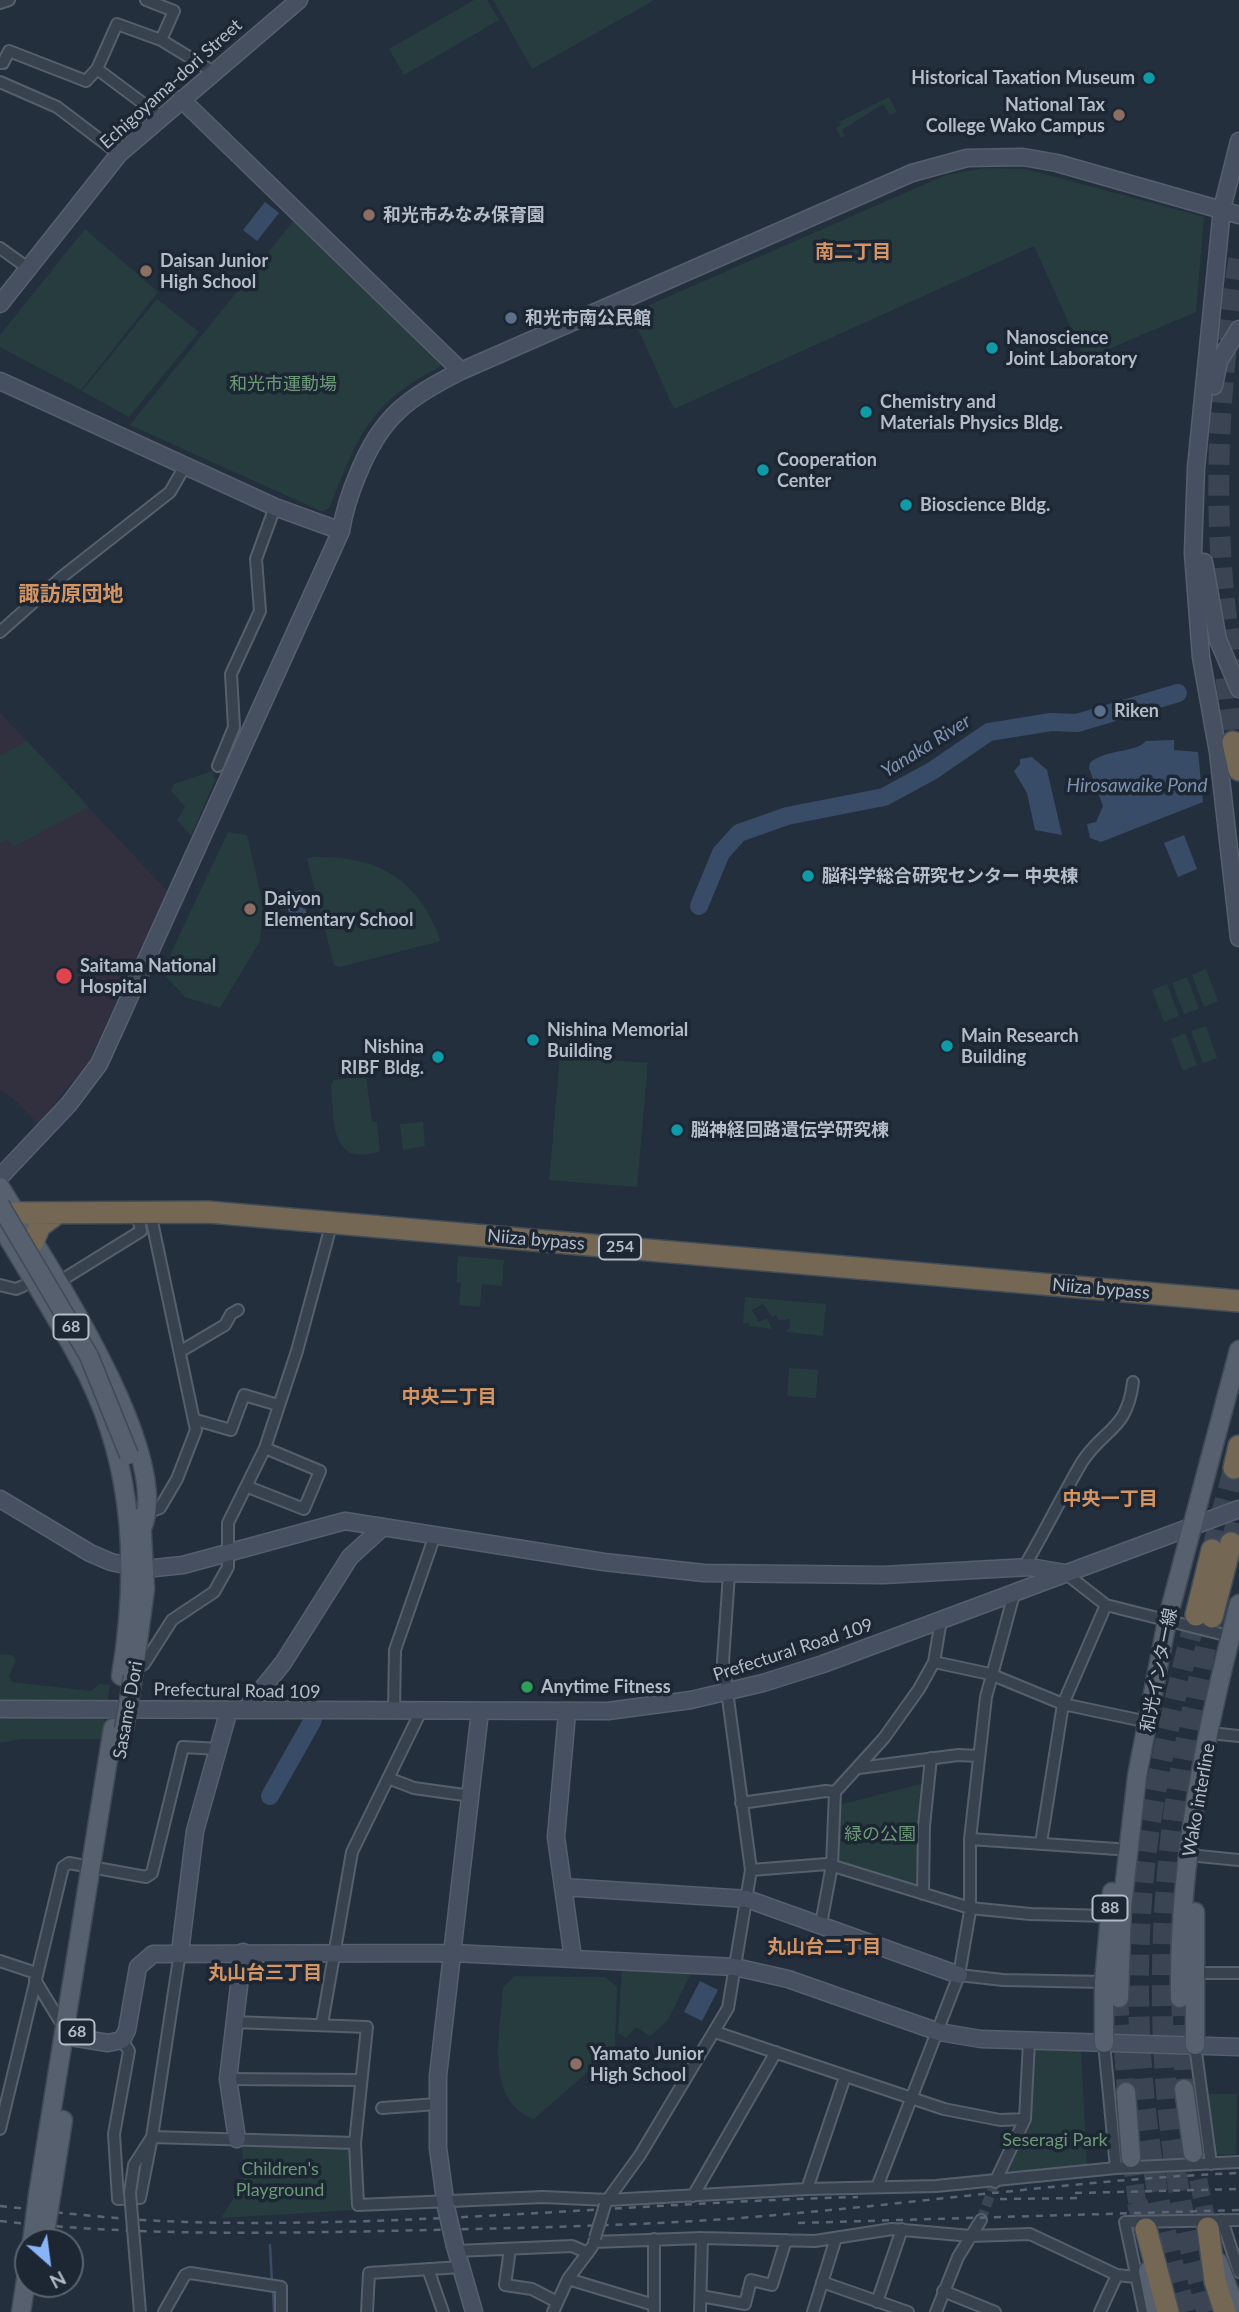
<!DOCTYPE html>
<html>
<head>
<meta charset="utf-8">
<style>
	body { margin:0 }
	#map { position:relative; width:1239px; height:2312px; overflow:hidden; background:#242f3e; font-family:Lato,sans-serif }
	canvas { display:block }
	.north { position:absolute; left:14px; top:2228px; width:70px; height:70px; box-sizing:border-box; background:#1d2633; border:2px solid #59626f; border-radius:50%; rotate:152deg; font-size:19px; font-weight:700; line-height:28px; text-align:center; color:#b4bcc9 }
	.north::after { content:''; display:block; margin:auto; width:24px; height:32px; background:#8ab4f8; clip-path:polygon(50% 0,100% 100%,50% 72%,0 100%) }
</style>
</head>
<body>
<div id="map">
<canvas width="1239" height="2312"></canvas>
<div class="north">N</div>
</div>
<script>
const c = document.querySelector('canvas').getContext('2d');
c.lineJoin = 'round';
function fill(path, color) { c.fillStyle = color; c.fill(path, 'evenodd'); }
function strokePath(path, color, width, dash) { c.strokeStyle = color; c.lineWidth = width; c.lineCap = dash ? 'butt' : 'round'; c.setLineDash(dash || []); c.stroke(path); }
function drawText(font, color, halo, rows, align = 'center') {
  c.font = font + ' Lato,"Noto Sans JP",sans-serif'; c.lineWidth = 7; c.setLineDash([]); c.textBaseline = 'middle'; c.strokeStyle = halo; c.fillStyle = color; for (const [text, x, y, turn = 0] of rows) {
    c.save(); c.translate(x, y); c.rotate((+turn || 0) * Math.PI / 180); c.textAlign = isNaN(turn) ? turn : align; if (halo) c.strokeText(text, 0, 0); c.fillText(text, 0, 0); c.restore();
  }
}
fill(new Path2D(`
	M0 713 167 891 89 1061 38 1124 13 1098 0 1090Z`), '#32303f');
fill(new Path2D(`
	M474 0H487L499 20 404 75 389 49Z
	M493 0H652L653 1 532 69Z
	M889 97 897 112 890 115 883 104 842 130 845 136 841 138 836 128 841 125 839 122Z
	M986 168 1026 169 1204 217 1196 312 1085 359 1034 246 674 409 631 313 946 175Z
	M295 219 442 360 440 367C369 403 358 436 330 507L323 512 130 425Z
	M85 229 158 292 81 390 0 347V335Z
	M157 299 199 332 129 417 82 391Z
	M27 741 89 807 13 847 8 839 0 843V756Z
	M212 771 215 780 191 836 177 820 185 807 171 791 174 784Z
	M228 832 247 835 263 904 260 941 220 1008 185 997 162 972Z
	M312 857C378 855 418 878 441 941L340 967 334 965 307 859Z
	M1206 969 1218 1001 1204 1007 1192 975Z
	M1187 977 1199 1009 1184 1014 1172 983Z
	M1167 984 1179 1016 1164 1022 1152 990Z
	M1206 1026 1217 1058 1203 1063 1191 1031Z
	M1185 1033 1197 1065 1183 1071 1171 1039Z
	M560 1056 648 1063 637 1187 549 1180Z
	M366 1077 372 1121 377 1122 380 1151C329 1169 334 1118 331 1085L334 1080Z
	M423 1122 425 1146 403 1150 400 1124Z
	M458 1256 504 1260 502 1286 482 1284 480 1307 459 1305 461 1283 456 1282Z
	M745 1297 826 1304 823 1336 788 1332 785 1331 790 1328V1319L779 1320 776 1315 772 1317 763 1304 752 1310 759 1322 767 1318 772 1329 749 1326V1323H743Z
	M789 1368 818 1370 816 1398 787 1396Z
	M0 1654 12 1655 16 1660 9 1677 12 1682 91 1691 99 1684 110 1685 107 1704 0 1702Z
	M0 1717 105 1719 101 1739H21L0 1743Z
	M924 1783 918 1826 916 1885 839 1862V1805Z
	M622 1970 691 1973 668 2020 650 2036 636 2027 626 2038 618 2033Z
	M515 1976 605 1977 617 1987 615 2048 534 2119C483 2101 501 2028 503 1987Z
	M1035 2048 1081 2049 1087 2167 1001 2177 1031 2117Z
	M1203 2094H1237L1236 2154 1214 2155Z
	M245 2144 349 2146 354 2210 221 2218 244 2182 242 2147Z`), '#263c3f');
fill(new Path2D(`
	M265 202 279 213 257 241 243 230Z
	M1174 740V750L1198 752 1203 802 1101 842 1090 838 1087 824 1096 822 1103 806 1089 768 1090 763C1105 749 1136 753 1146 741Z
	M1032 757 1047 770 1062 835 1035 830 1027 793 1014 771 1020 764V759Z
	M1184 835 1197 869 1178 877 1164 843Z
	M301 890 309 924 293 929 284 894Z
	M700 1981 718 1990 702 2021 684 2012Z`), '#394c67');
strokePath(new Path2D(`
	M270 2245 272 2283
	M273 2290 274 2312`), '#394c67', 2.5);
strokePath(new Path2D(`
	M699 906 721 853 739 833 787 816 884 797 932 771 989 732 1051 722 1077 723 1178 693
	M270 1796 313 1720`), '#394c67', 18);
strokePath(new Path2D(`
	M981 2220 995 2182`), '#3a4453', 10, [10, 5]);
strokePath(new Path2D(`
	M1119 1998 1126 2092
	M1180 1998 1184 2089
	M1193 2153 1208 2228
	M1131 2158 1141 2230`), '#3a4453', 18, [18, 9]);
strokePath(new Path2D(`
	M1239 259C1214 403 1210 553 1239 697
	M1226 678 1233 742
	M1231 1543 1239 1515
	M1212 1550 1234 1468
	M1137 2202 1146 2229
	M1186 2312C1141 2161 1127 1994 1148 1838 1159 1763 1177 1689 1196 1615
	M1207 2312C1162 2160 1153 1995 1171 1837 1179 1763 1197 1690 1212 1617`), '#3a4453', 21, [21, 10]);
const street = new Path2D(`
	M146 0 174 11 161 40
	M0 3 9 0
	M0 63H3L9 51 86 81 97 69 117 24 161 40 212 71
	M97 69 160 116
	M0 82 57 107 119 154
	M0 248 28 268
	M0 632 63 576 170 492 185 466
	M218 766 234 727 231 674 260 611 256 559 275 507
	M57 1283 141 1231 137 1212
	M0 1285 16 1289 23 1286
	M181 1351 225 1325 231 1314 238 1310
	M196 1420 231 1430 244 1395 278 1405
	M248 1487 304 1509 320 1471 265 1448
	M149 1512 160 1508 177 1479 196 1430 150 1212
	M1024 1567C1044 1533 1062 1496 1082 1462 1104 1428 1127 1431 1133 1382
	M1065 1573 1106 1605 1233 1637
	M934 1662 990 1674 1063 1704 1148 1722
	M135 1670 144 1664 172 1620 214 1592 228 1567V1523L265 1448 297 1351 332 1222
	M394 1712 395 1650 435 1535
	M1210 1733 1239 1736
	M859 1768 958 1755 979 1756
	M388 1778 414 1788 471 1796
	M741 1803 826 1791 835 1792
	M970 1839 1117 1849
	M1041 1843 1063 1704 1106 1605
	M1199 1856 1239 1860
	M751 1870 827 1864 970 1908 1030 1914 1109 1916
	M923 1894 924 1826 931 1758
	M821 1924 832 1865 835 1792 884 1738 919 1689 934 1662 941 1620
	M0 1961 36 1973
	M1195 1973H1239
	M959 1975 1003 1980 1104 1982
	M35 1980 60 2021 68 2022
	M234 2022 367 2027 355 2143 358 2205 543 2197 608 2200 807 2189 936 2186 1116 2168 1239 2162
	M322 2024 352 1852 421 1711
	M715 2032 944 2109 1000 2120 1025 2119
	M122 2040 129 2051 114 2134 118 2199 140 2198 152 2137 355 2143
	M1104 2043 1116 2168
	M1195 2045 1211 2164
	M228 2079 360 2080
	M382 2108 437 2104
	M0 2129 63 1867 69 1863 146 1877 152 1873 183 1747 219 1749
	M134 2165 152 2137 180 1952
	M995 2182 1025 2119 1029 2042
	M877 2187 959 1975 970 1911V1839L986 1697 1014 1594
	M807 2189 845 2077
	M693 2196 776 2052
	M606 2202 640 2155 728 2008 751 1870 723 1661 729 1574
	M1222 2220 1239 2272
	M594 2242 702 2238 815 2241 892 2229 971 2236 1030 2234 1117 2275 1135 2277
	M510 2249 505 2285 532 2289 557 2302
	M456 2251 572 2246 588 2253
	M428 2269 443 2312
	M568 2279 654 2305
	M822 2282 908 2312
	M943 2291 995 2312
	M701 2296 745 2304 751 2280 772 2285 786 2240
	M877 2302 902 2229
	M654 2310V2239
	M164 2312 185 2275 190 2273 281 2287V2312
	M367 2312 369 2273 461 2267
	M553 2312 568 2279 592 2247
	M700 2312 702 2238
	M813 2312 836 2238
	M936 2312 958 2257 981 2220
	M1100 2312 1117 2275
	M1144 2312 1125 2222 1239 2220`);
const secondary = new Path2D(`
	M181 99 461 371
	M1239 141 1222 209 1196 468 1193 553 1201 657 1218 752 1239 938
	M0 304 119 154 299 0
	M0 381 275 507 341 531
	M1214 386 1219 361 1239 329
	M1204 562 1218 640 1239 689
	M0 1177 69 1104 99 1064 341 531C344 511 350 493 358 474 381 417 407 398 461 371L912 173 967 158 1023 157 1057 163 1239 215
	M0 1499 90 1553 111 1562 145 1569 183 1565 345 1521 604 1562 704 1573 884 1575 1030 1567 1065 1573
	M0 1709 608 1711 691 1700 763 1683 823 1664 1239 1509
	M245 1710 283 1663 350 1557 383 1527
	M567 1713 556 1837 573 1958
	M563 1887 747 1899 959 1975
	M180 1952 195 1831 229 1710
	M65 2036 108 2043 122 2040 127 2030 138 1967 153 1954 453 1953 735 1967 788 1979 939 2032 981 2039 1239 2047
	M237 2139 228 2079 243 1952
	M446 2207 438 2148V2076L480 1711
	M455 2246 474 2312`);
const primary = new Path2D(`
	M0 1187C41 1255 175 1454 142 1528
	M0 1224C29 1274 62 1324 88 1376 135 1471 138 1574 121 1676
	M133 1677 145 1589 141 1517
	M1119 1998 1122 1907 1137 1776 1167 1621 1239 1350
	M1180 1998C1178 1866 1205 1732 1239 1604
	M1104 2043V1982L1112 1892
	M1195 2045V1912
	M1184 2089 1193 2153
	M1126 2092 1131 2158
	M38 2195 113 1728
	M51 2196 63 2120
	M1218 2262 1237 2312
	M1148 2271 1156 2312
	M21 2312 28 2267`);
const highway = new Path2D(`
	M1233 742 1239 770
	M0 1216 15 1213 208 1212 1239 1301
	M33 1242 40 1226 58 1213
	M1234 1468 1239 1446
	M1196 1615 1212 1550
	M1212 1617 1231 1543
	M1208 2228 1215 2281 1225 2312
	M1146 2229 1168 2312`);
strokePath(street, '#565f6c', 14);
strokePath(secondary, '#565f6c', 19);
strokePath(primary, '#414a57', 21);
strokePath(highway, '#434c59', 24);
strokePath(street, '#38414e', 10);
strokePath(secondary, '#465061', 16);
strokePath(primary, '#56606e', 18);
strokePath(highway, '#746855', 21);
strokePath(new Path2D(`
	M1075 2193 1239 2189
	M1000 2199 1084 2198
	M0 2206C62 2213 123 2220 185 2222 409 2228 633 2203 858 2197
	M0 2221C144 2237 286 2233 430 2230 553 2227 676 2225 798 2213 945 2200 1091 2179 1239 2173
	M798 2223 1239 2210`), '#5a6575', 2.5, [7, 7]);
const streetBridge = new Path2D(`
	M134 2165 130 2193 140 2312
	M595 2238 605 2205`);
const secondaryBridge = new Path2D(`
	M446 2207 455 2246`);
const primaryBridge = new Path2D(`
	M0 1205 89 1356 129 1455
	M124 1729 133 1677
	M46 2227 51 2196
	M32 2242 38 2195`);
strokePath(streetBridge, '#565f6c', 14, []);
strokePath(secondaryBridge, '#565f6c', 19, []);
strokePath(primaryBridge, '#414a57', 21, []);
strokePath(streetBridge, '#38414e', 10);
strokePath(secondaryBridge, '#465061', 16);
strokePath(primaryBridge, '#56606e', 18);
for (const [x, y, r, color] of [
	[1149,78,7,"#0f9aa8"],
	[1119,115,7,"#8d6e63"],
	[369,215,7,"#8d6e63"],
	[146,271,7,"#8d6e63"],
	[511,318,7,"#5c6f8a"],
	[992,348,7,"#0f9aa8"],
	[866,412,7,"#0f9aa8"],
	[763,470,7,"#0f9aa8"],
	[906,505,7,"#0f9aa8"],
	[1100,711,7,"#5c6f8a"],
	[808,876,7,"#0f9aa8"],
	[250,909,7,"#8d6e63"],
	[64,976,9,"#e0444e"],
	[533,1040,7,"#0f9aa8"],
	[947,1046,7,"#0f9aa8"],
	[438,1057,7,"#0f9aa8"],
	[677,1130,7,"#0f9aa8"],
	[527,1687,7,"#2e9e5b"],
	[576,2064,7,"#8d6e63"]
]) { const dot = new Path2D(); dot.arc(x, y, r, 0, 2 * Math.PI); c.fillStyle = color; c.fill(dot); strokePath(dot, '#1d2633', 2.5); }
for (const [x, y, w] of [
	[620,1247,42],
	[71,1327,35],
	[1110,1908,35],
	[77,2032,35]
]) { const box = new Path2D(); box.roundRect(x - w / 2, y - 12.5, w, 25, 5); c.fillStyle = '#1d2633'; c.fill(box); strokePath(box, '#b4bcc9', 2); }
drawText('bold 16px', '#b4bcc9', null, [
	["254",620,1247],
	["68",71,1327],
	["88",1110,1908],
	["68",77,2032]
]);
drawText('bold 18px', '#b4bcc9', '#1d2633', [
	["Historical Taxation Museum",1135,78,"right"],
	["National Tax",1105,105,"right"],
	["College Wako Campus",1105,126,"right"],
	["和光市みなみ保育園",383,215],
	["Daisan Junior",160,261],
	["High School",160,282],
	["和光市南公民館",525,318],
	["Nanoscience",1006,338],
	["Joint Laboratory",1006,359],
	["Chemistry and",880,402],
	["Materials Physics Bldg.",880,423],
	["Cooperation",777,460],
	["Center",777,481],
	["Bioscience Bldg.",920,505],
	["Riken",1114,711],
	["脳科学総合研究センター 中央棟",822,876],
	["Daiyon",264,899],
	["Elementary School",264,920],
	["Saitama National",80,966],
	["Hospital",80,987],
	["Nishina Memorial",547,1030],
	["Building",547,1051],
	["Main Research",961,1036],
	["Building",961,1057],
	["Nishina",424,1047,"right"],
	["RIBF Bldg.",424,1068,"right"],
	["脳神経回路遺伝学研究棟",691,1130],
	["Anytime Fitness",541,1687],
	["Yamato Junior",590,2054],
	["High School",590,2075]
], 'left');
drawText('18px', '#b4bcc9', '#1d2633', [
	["Echigoyama-dori Street",171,84,-42],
	["Niiza bypass",536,1240,5],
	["Niiza bypass",1101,1289,5],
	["Prefectural Road 109",793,1650,-18],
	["和光インター線",1159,1670,-79],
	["Prefectural Road 109",237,1691,1],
	["Sasame Dori",128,1710,-80],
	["Wako interline",1199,1800,-80]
]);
drawText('18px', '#6b9a76', '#1d2633', [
	["和光市運動場",283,384],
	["緑の公園",880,1834],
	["Seseragi Park",1055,2140],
	["Children's",280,2169],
	["Playground",280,2190]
]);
drawText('bold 19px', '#d59563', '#1d2633', [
	["南二丁目",853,252],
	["中央二丁目",449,1397],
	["中央一丁目",1110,1499],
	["丸山台二丁目",824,1947],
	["丸山台三丁目",265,1973]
]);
drawText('italic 19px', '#7c92b1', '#1d2633', [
	["Yanaka River",926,746,-32],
	["Hirosawaike Pond",1137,786]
]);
drawText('bold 21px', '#d59563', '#1d2633', [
	["諏訪原団地",71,594]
]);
</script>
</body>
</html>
